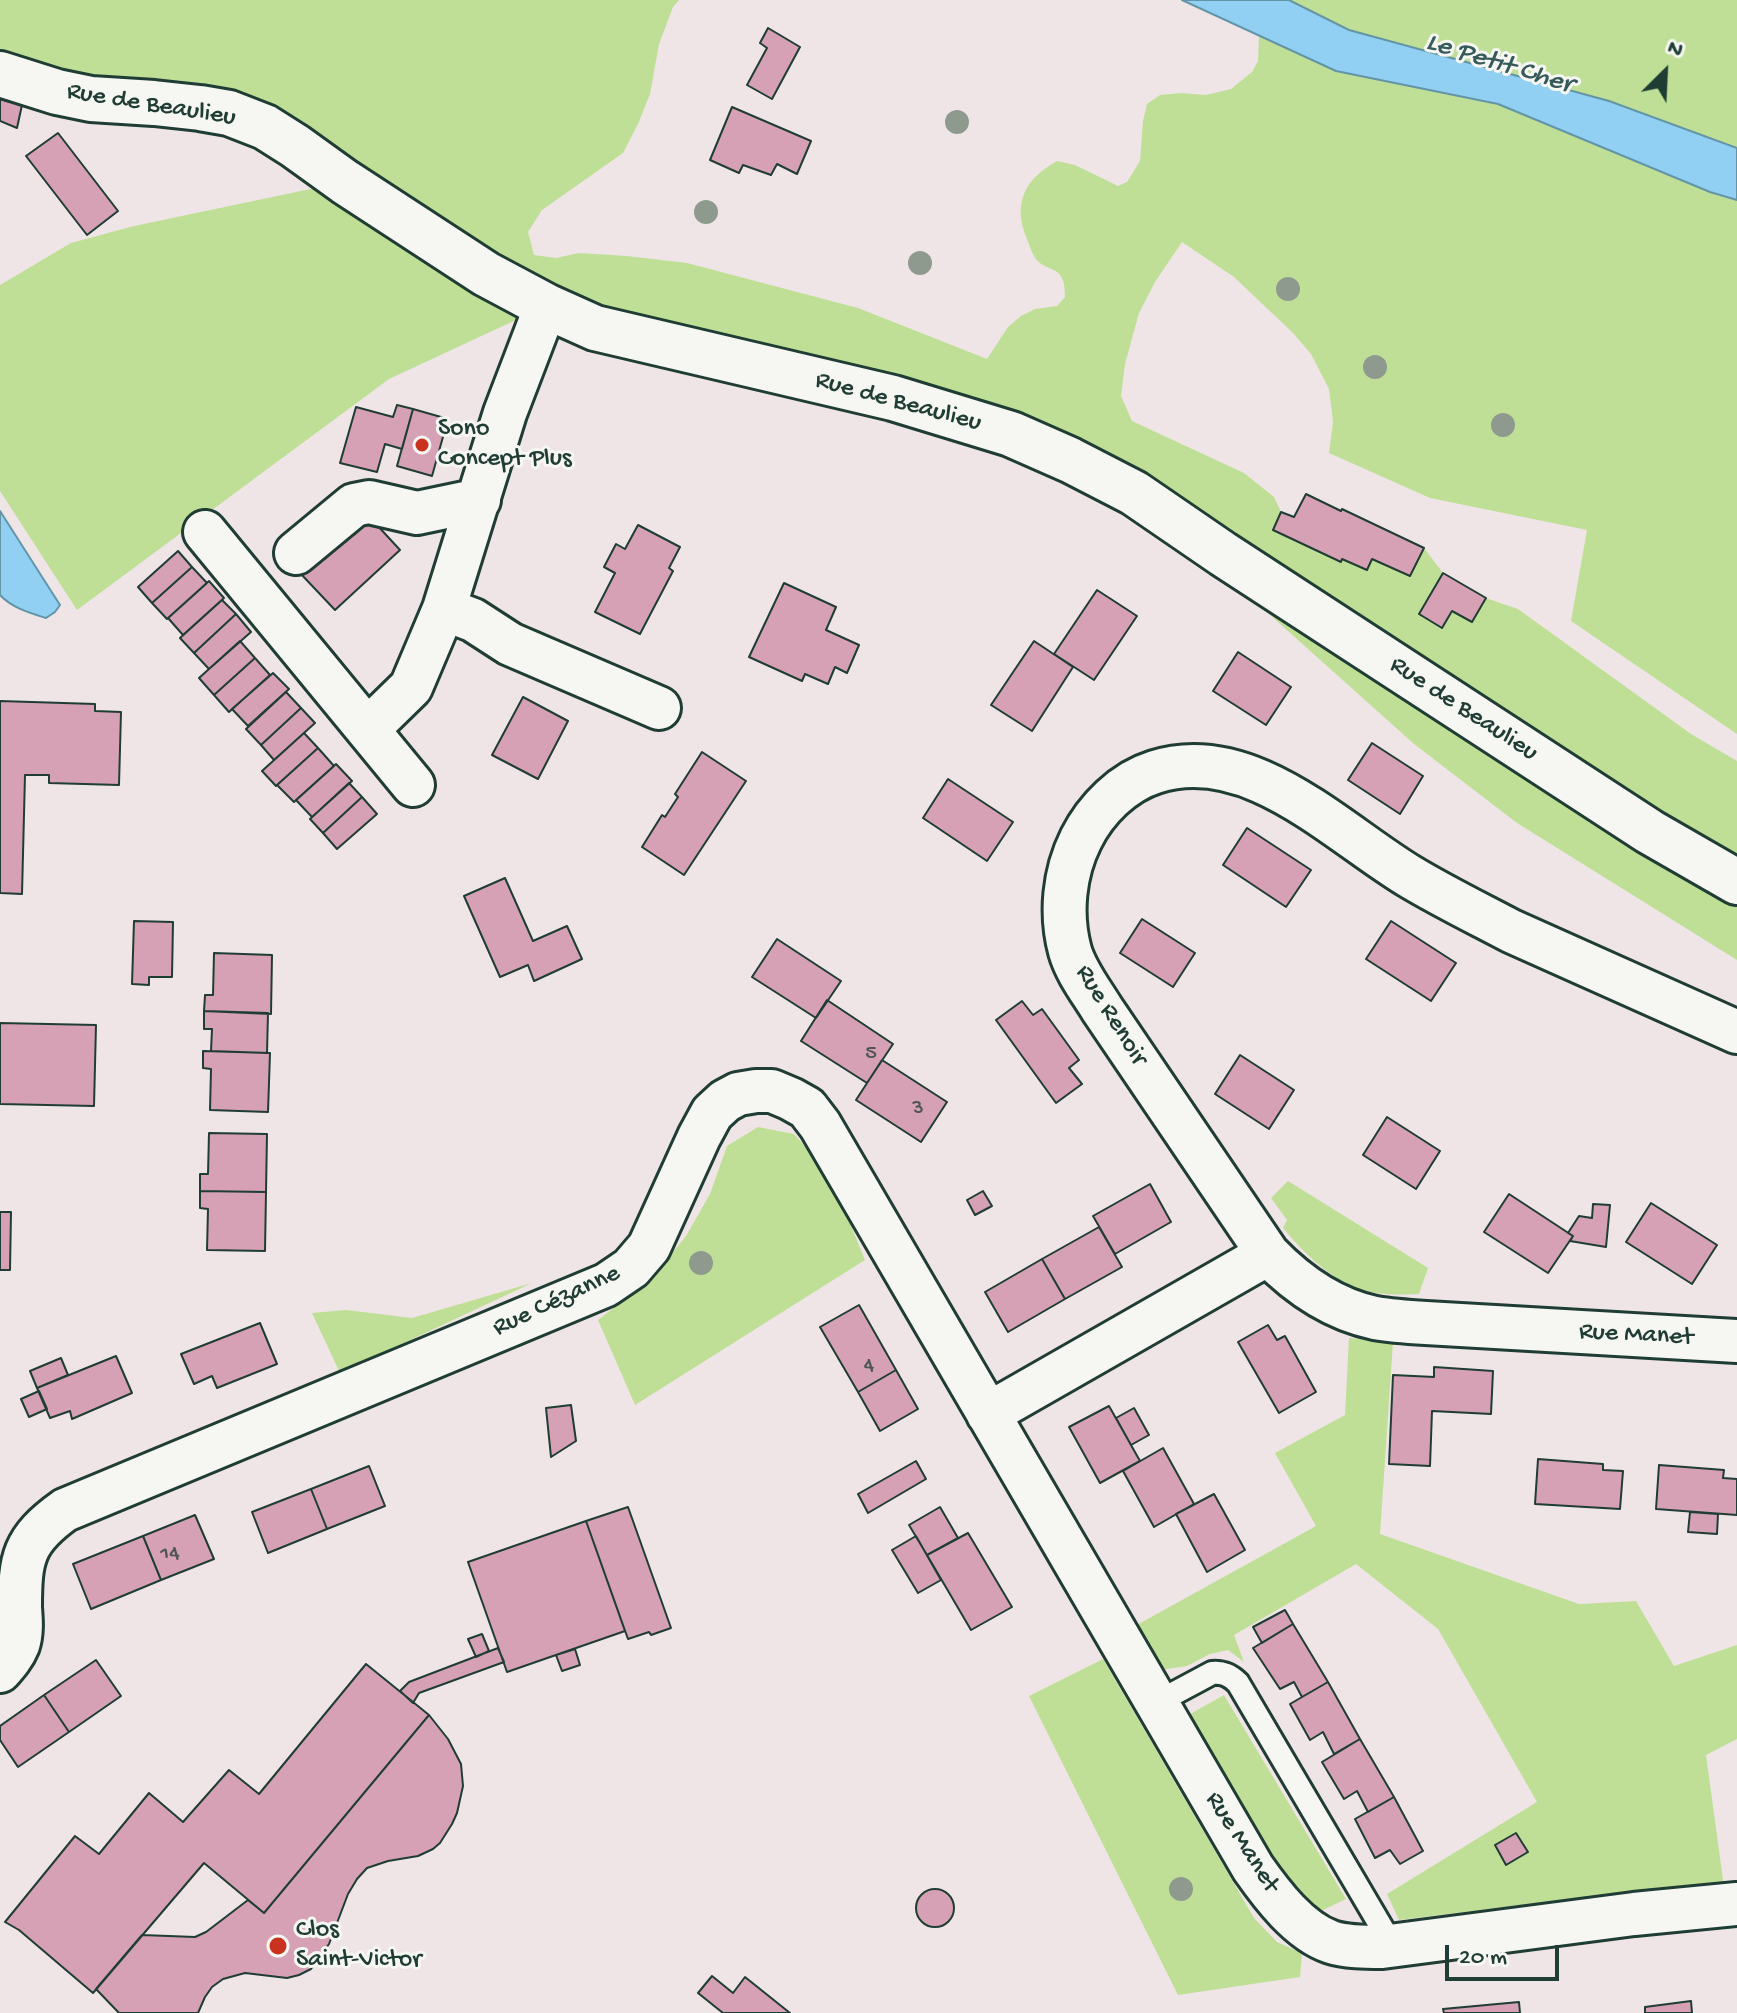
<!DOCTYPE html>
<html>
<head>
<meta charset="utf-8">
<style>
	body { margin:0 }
	#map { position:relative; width:1737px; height:2013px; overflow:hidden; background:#f0e5e6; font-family:"Gochi Hand",sans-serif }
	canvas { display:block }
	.north { position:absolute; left:1625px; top:32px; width:80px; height:80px; -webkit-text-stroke:6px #f6f6f2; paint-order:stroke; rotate:24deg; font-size:22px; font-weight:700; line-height:32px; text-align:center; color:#1f3d34 }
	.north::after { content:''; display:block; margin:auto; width:28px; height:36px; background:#1f3d34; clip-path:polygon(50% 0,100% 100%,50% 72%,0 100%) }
	.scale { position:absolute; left:1445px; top:1945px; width:114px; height:36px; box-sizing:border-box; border:4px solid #1f3d34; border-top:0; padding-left:10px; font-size:24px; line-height:28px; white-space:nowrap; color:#1f3d34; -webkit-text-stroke:6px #f6f6f2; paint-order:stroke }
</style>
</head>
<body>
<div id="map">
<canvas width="1737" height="2013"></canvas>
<div class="north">N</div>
<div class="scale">20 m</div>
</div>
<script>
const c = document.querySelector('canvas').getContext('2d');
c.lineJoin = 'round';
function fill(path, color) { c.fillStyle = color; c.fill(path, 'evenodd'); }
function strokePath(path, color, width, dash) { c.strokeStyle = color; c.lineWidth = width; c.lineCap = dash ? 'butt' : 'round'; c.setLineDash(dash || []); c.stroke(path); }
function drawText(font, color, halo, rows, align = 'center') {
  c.font = font + ' "Gochi Hand",sans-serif'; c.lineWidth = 6; c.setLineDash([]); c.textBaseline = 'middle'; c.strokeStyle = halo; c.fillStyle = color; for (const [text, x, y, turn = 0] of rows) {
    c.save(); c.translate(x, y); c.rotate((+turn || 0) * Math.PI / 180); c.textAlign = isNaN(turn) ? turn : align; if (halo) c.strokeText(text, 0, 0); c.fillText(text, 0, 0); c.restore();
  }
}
fill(new Path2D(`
	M0 0H679L673 7 659 44 650 94 638 124 623 153 542 210 528 232 534 255 556 258 579 253 627 256 687 263 858 308 987 359 1008 327 1021 316 1035 309 1057 306 1065 297C1066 261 1045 275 1034 256 1031 251 1029 244 1027 239 1012 203 1025 179 1057 161L1075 165 1118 186 1127 182 1140 161 1143 121 1147 104 1160 95 1181 93 1206 95 1231 89 1252 72 1258 61 1259 36 1336 71 1498 104 1710 192 1737 200V734L1571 621 1587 530 1430 498 1329 453 1333 422 1329 389 1311 354 1293 333 1234 277 1182 242 1155 282 1139 313 1125 364 1121 396 1132 421 1244 473 1274 497 1281 512 1273 530 1340 562 1342 559 1367 570 1372 559 1410 576 1424 548 1443 573 1419 614 1452 611 1486 598 1518 609 1691 734 1737 761V960L1517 823 1414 744 1134 493 546 306 389 379 77 610 0 491V285L71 243 134 226 344 182 128 82 38 65 0 52Z
	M1289 0H1737V148L1609 101 1349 30Z
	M758 1127 794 1134 820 1163 836 1189 865 1260 635 1405 598 1320 652 1278 686 1236 710 1194 727 1146Z
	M1288 1181 1428 1268 1419 1294C1400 1295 1373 1295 1356 1288 1327 1276 1303 1252 1283 1228L1287 1220 1271 1198Z
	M532 1283 340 1373 312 1313 346 1310 412 1318Z
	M1349 1338 1393 1342 1380 1534 1579 1604 1636 1601 1674 1666 1737 1645V1739L1706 1755 1724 1887 1553 1901 1399 1920 1387 1894 1537 1802 1438 1629 1356 1564 1234 1635 1244 1662 1228 1650 1210 1654 1187 1666 1160 1670 1135 1626 1316 1526 1275 1453 1345 1415Z
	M1103 1659 1254 1918 1277 1942 1302 1953 1300 1977 1178 1995 1029 1696Z
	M1224 1695 1346 1899 1317 1913 1295 1900 1185 1717Z`), '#bfdf97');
const water = new Path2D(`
	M1182 0H1289L1349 30 1609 101 1737 148V200L1710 192 1498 104 1336 71Z
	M0 511 60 605 55 612 46 618C30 613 12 608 0 595Z`);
fill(water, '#91d0f2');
strokePath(water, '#6395a6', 2);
const building = new Path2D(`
	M768 28 800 47 772 99 747 85 767 48 760 43Z
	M0 99 22 105 17 128 0 121Z
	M732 107 811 141 797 174 777 164 771 175 743 165 739 173 710 160Z
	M58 133 118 211 87 235 26 156Z
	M397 405 413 409 402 449 385 444 377 472 340 463 356 407 393 417Z
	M413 409 448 419 432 476 397 466Z
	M1306 494 1341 511 1342 509 1424 548 1410 576 1372 559 1367 570 1342 559 1341 562 1273 530 1281 512 1294 517Z
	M365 512 400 550 335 610 300 573Z
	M638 525 680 547 669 568 673 571 640 634 595 612 615 573 604 567 616 544 625 549Z
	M178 551 192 567 152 603 138 587Z
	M192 567 207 583 167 619 152 603Z
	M1443 573 1486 598 1472 622 1452 611 1442 628 1419 614Z
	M209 581 224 598 183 635 168 618Z
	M784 583 836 607 826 630 859 645 847 673 835 667 828 684 805 674 802 681 749 657Z
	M1097 590 1137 616 1094 680 1054 654Z
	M222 600 236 614 194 653 180 638Z
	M236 614 251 632 209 669 194 653Z
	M240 641 255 658 214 695 199 678Z
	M1034 641 1073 667 1032 731 991 705Z
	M1238 652 1291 687 1266 725 1213 691Z
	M255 658 270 675 229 712 214 695Z
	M273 673 289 689 248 726 232 709Z
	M286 692 301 708 261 745 246 729Z
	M523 697 568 721 538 779 492 755Z
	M0 701 95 704V711L121 712 119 785 49 783V775H25L22 894 0 893Z
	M301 708 315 723 274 760 261 745Z
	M304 733 318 748 276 786 262 771Z
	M1372 743 1423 776 1400 814 1348 780Z
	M318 748 334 766 294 802 277 785Z
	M702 752 746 781 684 875 642 847 662 815 665 817 678 797 675 794Z
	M336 764 352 781 312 817 296 800Z
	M948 779 1013 822 987 861 923 818Z
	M349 783 362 797 323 833 310 819Z
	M362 797 377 814 337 849 323 833Z
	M1247 828 1311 870 1286 907 1223 865Z
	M505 878 533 941 567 926 582 959 534 981 528 965 500 977 464 896Z
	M1142 919 1195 953 1173 987 1120 953Z
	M134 921 173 922 172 977H149V985L132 984Z
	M1391 921 1456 963 1431 1001 1366 959Z
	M777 939 841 981 816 1018 752 977Z
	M214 953 272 955 271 1014 204 1011 205 995H213Z
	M827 1000 893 1044 867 1083 801 1041Z
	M1022 1001 1033 1015 1042 1009 1079 1060 1069 1068 1082 1084 1056 1103 996 1020Z
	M204 1011 268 1013 267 1053 211 1051 212 1029H204Z
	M0 1023 96 1025 94 1106 0 1104Z
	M203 1051 270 1053 268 1112 210 1110 211 1069 203 1068Z
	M1240 1055 1294 1090 1269 1129 1215 1094Z
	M882 1060 947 1102 921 1142 856 1100Z
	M1387 1117 1440 1151 1416 1189 1363 1155Z
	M209 1133 267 1134 266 1192 200 1191V1174H208Z
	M1150 1184 1171 1222 1115 1254 1093 1216Z
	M200 1191 266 1192 265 1251 207 1250 208 1209 200 1208Z
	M983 1191 992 1206 975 1215 967 1200Z
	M1509 1194 1573 1236 1548 1273 1484 1232Z
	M1651 1203 1717 1245 1692 1284 1626 1242Z
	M1593 1204 1610 1205 1606 1247 1570 1241 1573 1236 1568 1233 1579 1216 1592 1218Z
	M0 1212H11L10 1270H0Z
	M1099 1227 1122 1267 1065 1299 1042 1259Z
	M1042 1259 1065 1299 1008 1332 985 1292Z
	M859 1305 896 1370 858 1392 820 1327Z
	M260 1323 277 1364 217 1388 212 1376 194 1384 181 1354Z
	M1268 1325 1277 1340 1285 1336 1316 1392 1279 1413 1238 1342Z
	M116 1356 132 1393 72 1419 70 1411 50 1418 37 1388Z
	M61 1358 68 1375 37 1388 30 1371Z
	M1434 1367 1493 1371 1491 1414 1432 1411 1430 1466 1389 1464 1393 1375 1434 1377Z
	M896 1370 918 1409 880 1431 858 1392Z
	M39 1391 47 1409 29 1417 21 1399Z
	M571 1405 576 1441 551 1457 546 1408Z
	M1109 1406 1140 1461 1100 1483 1069 1427Z
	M1134 1408 1149 1435 1131 1445 1116 1418Z
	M1163 1448 1194 1504 1154 1527 1123 1471Z
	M1538 1459 1603 1464V1470L1623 1471 1620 1509 1535 1504Z
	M916 1461 926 1479 868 1513 858 1494Z
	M1659 1465 1724 1470 1723 1478 1737 1479V1515L1656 1509Z
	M369 1466 385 1506 327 1529 311 1489Z
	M311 1489 327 1529 268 1553 252 1512Z
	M1214 1494 1245 1550 1207 1572 1176 1514Z
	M628 1507 671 1628 651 1635 649 1632 628 1639 586 1521Z
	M940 1507 958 1538 927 1555 909 1525Z
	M1690 1512 1718 1514 1717 1534 1688 1532Z
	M195 1515 214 1559 161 1580 143 1536Z
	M586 1521 625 1631 507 1672 468 1562Z
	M968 1533 1012 1607 971 1630 927 1555Z
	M143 1536 161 1580 91 1609 73 1564Z
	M916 1536 941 1580 918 1593 892 1550Z
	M1285 1610 1293 1624 1262 1643 1253 1627Z
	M1293 1624 1328 1682 1302 1697 1294 1682 1280 1689 1253 1648Z
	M482 1634 489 1651 476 1657 468 1639Z
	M498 1648 504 1662 419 1693 413 1703 400 1691 409 1682Z
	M575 1649 580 1665 562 1671 556 1655Z
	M96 1660 121 1696 69 1732 44 1695Z
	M366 1664 429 1715 264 1913 204 1863 93 1993 19 1930 5 1922 75 1836 99 1854 149 1793 183 1822 229 1770 259 1794Z
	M1328 1682 1360 1739 1334 1754 1323 1732 1310 1740 1290 1704Z
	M44 1695 69 1732 18 1767 0 1740V1726Z
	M429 1715 448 1739 461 1764 463 1786 457 1813 452 1824 440 1843 433 1849 418 1856 388 1861 367 1868 357 1879 348 1894 329 1944 311 1969 299 1975 287 1978 245 1973 223 1979 212 1987 205 1997 198 2013H119L96 1989 142 1935 195 1937 206 1932 248 1900 264 1913Z
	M1360 1739 1394 1797 1368 1812 1357 1791 1344 1799 1322 1762Z
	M1394 1797 1423 1851 1400 1864 1390 1850 1375 1858 1355 1819Z
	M1516 1833 1528 1852 1506 1865 1495 1845Z
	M916 1908a19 19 0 1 1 38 0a19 19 0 1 1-38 0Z
	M712 1976 733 1993 745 1977 790 2013H723L698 1993Z
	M1691 2001 1692 2013H1645V2007Z
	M1519 2002 1520 2013H1444L1443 2009Z`);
fill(building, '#d6a0b5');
strokePath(building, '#1f3d34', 2);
const service = new Path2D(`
	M1156 1703 1212 1673C1223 1672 1230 1675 1238 1683L1392 1945`);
const minor = new Path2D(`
	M205 532 413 785
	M296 553 354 505 369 502 417 513 479 500
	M444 609 473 620 510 644 659 708
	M368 729 411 687 444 609 505 413 546 306
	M1268 1254C1298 1285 1332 1309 1375 1318 1392 1321 1409 1322 1426 1323L1737 1341
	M988 1414 1268 1254 1102 1009C1091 991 1076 972 1070 951 1060 914 1064 873 1081 839 1096 809 1123 782 1155 772 1249 742 1335 831 1409 876 1442 896 1477 913 1511 931L1737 1032
	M0 1671C7 1663 14 1655 18 1645 22 1634 21 1620 20 1608 20 1558 23 1540 65 1510L606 1285 631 1268 649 1247 699 1137 712 1113 725 1101 738 1094 756 1091H772L791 1099 807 1108 820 1125 1253 1868C1272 1895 1299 1931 1331 1942 1346 1947 1366 1947 1382 1947L1634 1914 1737 1904`);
const tertiary = new Path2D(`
	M0 74 57 92 91 99 154 103 200 108 229 113 265 127 295 146 345 182 486 274 546 306 595 328 893 398 1011 434 1070 460 1134 493 1223 554 1650 832 1737 882`);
strokePath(service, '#1f3d34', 28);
strokePath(minor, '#1f3d34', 48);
strokePath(tertiary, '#1f3d34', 50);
strokePath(service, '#f6f6f2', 22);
strokePath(minor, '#f6f6f2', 42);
strokePath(tertiary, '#f6f6f2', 44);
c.fillStyle = '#8f9a8f';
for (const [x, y] of [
	[957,122],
	[706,212],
	[920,263],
	[1288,289],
	[1375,367],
	[1503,425],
	[701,1263],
	[1181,1889]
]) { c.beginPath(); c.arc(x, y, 12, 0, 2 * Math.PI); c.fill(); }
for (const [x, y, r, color] of [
	[422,445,8,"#c8321e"],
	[278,1946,10,"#c8321e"]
]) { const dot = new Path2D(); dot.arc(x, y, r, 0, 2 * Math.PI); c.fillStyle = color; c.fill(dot); strokePath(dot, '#f6f6f2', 3); }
drawText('22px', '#4d5654', null, [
	["5",871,1055],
	["3",918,1110],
	["4",869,1367],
	["14",170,1555]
]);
drawText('26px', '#1f3d34', '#f6f6f2', [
	["Rue de Beaulieu",151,106,9],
	["Rue de Beaulieu",898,403,15],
	["Rue de Beaulieu",1463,710,33],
	["Rue Renoir",1110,1016,58],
	["Rue Cézanne",557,1302,-25],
	["Rue Manet",1636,1336,3],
	["Rue Manet",1241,1843,57]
]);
drawText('26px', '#1f3d34', '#f6f6f2', [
	["Sono",438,430],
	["Concept Plus",438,460],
	["Clos",296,1931],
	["Saint-Victor",296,1961]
], 'left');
drawText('italic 28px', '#365a5a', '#f6f6f2', [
	["Le Petit Cher",1499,65,17]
]);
</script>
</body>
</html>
